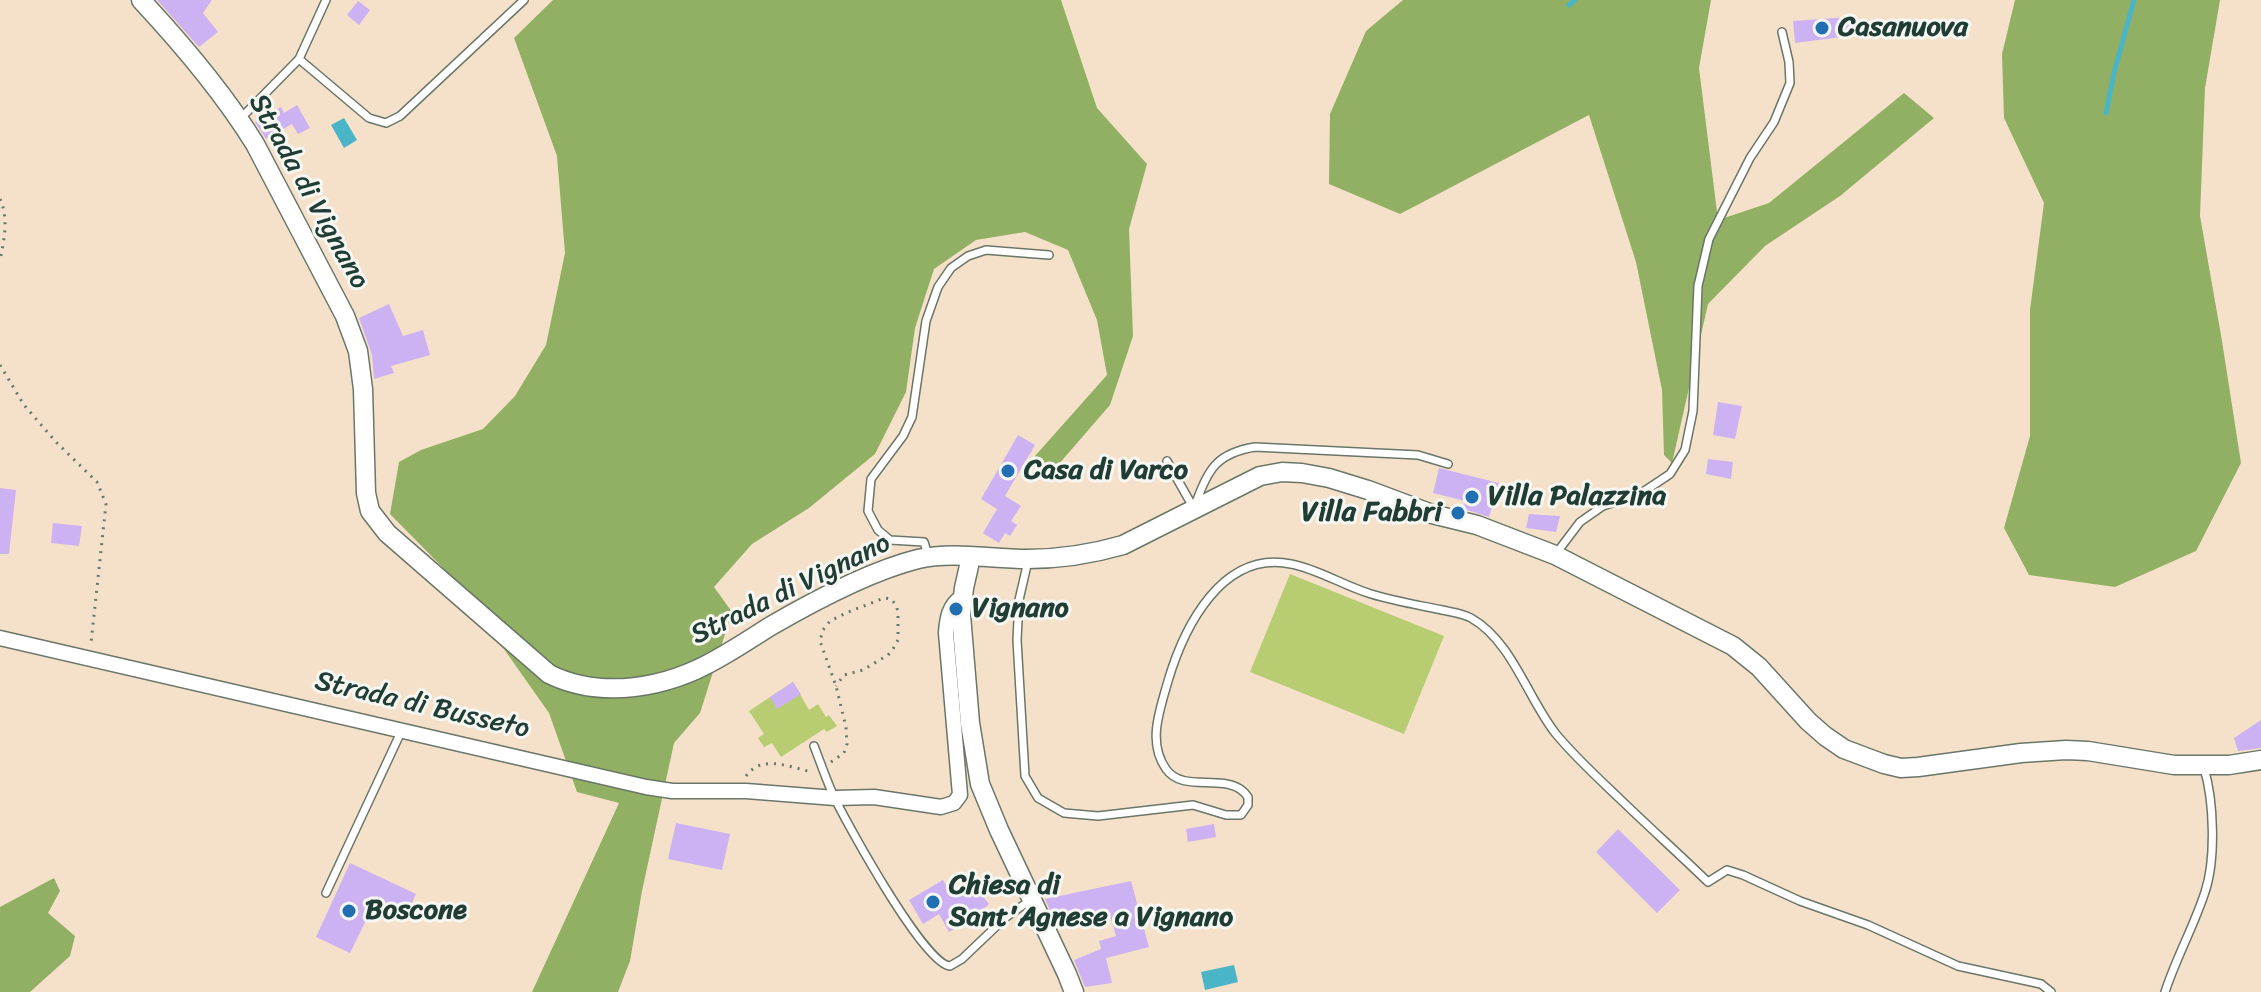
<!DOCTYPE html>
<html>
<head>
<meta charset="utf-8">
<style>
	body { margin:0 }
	canvas { display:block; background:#f5e1ca }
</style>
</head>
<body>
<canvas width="2261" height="992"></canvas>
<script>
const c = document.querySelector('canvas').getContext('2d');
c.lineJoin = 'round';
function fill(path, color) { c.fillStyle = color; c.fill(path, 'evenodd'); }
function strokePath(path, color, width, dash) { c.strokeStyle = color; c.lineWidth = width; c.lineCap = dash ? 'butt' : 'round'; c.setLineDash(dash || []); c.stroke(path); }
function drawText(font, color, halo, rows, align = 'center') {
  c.font = font + ' Sriracha,sans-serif'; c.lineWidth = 6; c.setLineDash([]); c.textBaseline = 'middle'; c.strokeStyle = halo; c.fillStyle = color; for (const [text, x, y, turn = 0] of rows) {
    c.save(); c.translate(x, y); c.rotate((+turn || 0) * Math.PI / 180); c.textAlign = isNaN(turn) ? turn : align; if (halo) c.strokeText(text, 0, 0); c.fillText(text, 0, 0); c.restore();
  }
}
fill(new Path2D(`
	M1290 574 1444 636 1404 734 1250 672Z
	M793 682 809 710 818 704 826 717 829 715 837 726 827 732 824 729 781 757 772 743 764 747 758 738 764 734 749 711Z`), '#b8cd71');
fill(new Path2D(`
	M553 0H1061L1097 108 1147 164 1129 229 1133 336 1110 405 1052 472 1035 456 1107 375 1097 320 1068 250 1025 232 976 240 934 269 915 328 906 392 875 454 809 508 752 544 714 587 732 612 700 713 674 743 642 891 630 961 618 992H532L619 803 577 792 549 713 456 581 390 514 399 462 421 450 483 429 515 396 546 345 565 253 557 156 514 38Z
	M1403 0H1711L1699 68 1718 220 1769 203 1904 93 1934 118 1840 196 1765 246 1708 304 1672 463 1664 455 1662 390 1636 262 1589 115 1400 214 1329 184 1330 114 1366 31Z
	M2015 0H2220L2205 88 2200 216 2222 341 2241 463 2196 551 2115 587 2029 575 2004 528 2030 436V310L2044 203 2004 118 2002 54Z
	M54 878 60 891 48 913 75 936 70 956 30 992H0V907Z`), '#92b063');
fill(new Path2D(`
	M344 118 357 140 344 148 331 125Z
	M1234 965 1238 982 1205 990 1201 972Z`), '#49b5c6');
strokePath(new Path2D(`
	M1569 5 1575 0
	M2106 113 2114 73 2134 0`), '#49b5c6', 5);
fill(new Path2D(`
	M157 0H212L203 13 218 32 199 47Z
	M358 1 370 10 359 25 347 15Z
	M1849 17 1850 36 1795 43 1793 21Z
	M297 105 310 128 298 134 292 124 266 139 255 122 281 107 284 113Z
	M389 304 403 336 423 330 430 355 391 366 394 373 374 379 372 355 359 318Z
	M1718 402 1742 406 1735 439 1713 435Z
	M1018 435 1035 445 1005 496 1021 506 1011 521 1017 525 1010 536 1005 533 999 543 983 533 997 509 981 499Z
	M1708 459 1733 462 1731 479 1706 474Z
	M1439 468 1499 483 1489 517 1464 509 1465 501 1433 493Z
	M0 488 16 490 9 554H0Z
	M1529 514 1560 516 1556 532 1526 528Z
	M53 523 82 526 79 546 51 543Z
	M793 682 801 694 777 709 770 697Z
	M2261 720V748L2238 751 2234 738Z
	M676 823 730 834 722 870 668 859Z
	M1214 824 1216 837 1188 842 1186 829Z
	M1618 829 1680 890 1657 913 1596 852Z
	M350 863 416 894 405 918 374 904 350 953 316 937Z
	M943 880 952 895 973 884 989 904 973 919 949 932 939 914 923 924 909 900Z
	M1131 881 1149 947 1106 958 1112 983 1085 987 1074 960 1101 949 1099 941 1116 936 1108 909 1056 924 1045 899Z`), '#cdb2f3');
const service = new Path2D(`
	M299 59 326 0
	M240 119 299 59 369 118 386 123 400 116 524 0
	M1167 461 1193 507
	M1196 503C1208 468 1218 453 1255 447L1418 455 1448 464
	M928 555 924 542 890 540 878 530 868 511 871 479 903 436 912 417 926 321 938 287 951 268 968 256 986 250 1049 255
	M1555 555 1580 522 1603 506 1643 492 1670 474 1685 450 1693 411 1698 286 1709 239 1750 158 1774 122 1790 83 1789 62 1782 32
	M1028 561 1019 600 1017 640 1025 776 1038 798 1064 813 1098 816 1193 805 1226 815H1241L1248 805V797C1246 794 1243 791 1240 789 1218 775 1182 792 1166 769 1147 742 1160 710 1168 681 1184 627 1222 550 1291 564 1318 569 1344 586 1371 594 1394 601 1418 605 1442 610 1451 612 1462 613 1471 618 1512 641 1528 699 1556 734 1575 757 1598 778 1620 799 1649 827 1679 854 1708 882L1727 870 1743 875 1800 901 1868 925 1958 966 2041 984 2051 992
	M814 746C821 764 827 782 835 799 849 827 924 964 950 966L962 959 1005 918 1029 901
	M326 893 401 732
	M2165 992C2176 958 2194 926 2205 892 2216 859 2214 801 2204 768`);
const minor = new Path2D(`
	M0 638 646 787 672 791H746L835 798 874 797 941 807 954 803 960 795 946 633C947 618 949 605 962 597`);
const tertiary = new Path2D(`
	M141 0C182 44 223 92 255 144L345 316 358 351 363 389 366 493 370 511 387 533 549 674C602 700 667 688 717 659 735 649 752 638 769 627 812 602 870 571 918 559 953 551 991 559 1027 559 1059 559 1092 554 1123 545L1260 476 1282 472 1302 473 1329 478 1368 490 1432 514 1477 525 1555 555 1733 646 1759 667 1808 721 1825 736 1844 749 1884 764 1901 768 1918 767 2021 753 2066 750 2088 751 2174 765H2229L2261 760
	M971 557 964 588 961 615 970 723 980 784 999 830 1067 974 1074 992`);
strokePath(service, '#6a7668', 10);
strokePath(minor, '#6a7668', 17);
strokePath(tertiary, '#6a7668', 21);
strokePath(new Path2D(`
	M0 199C9 219 4 240 0 260
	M0 365 24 405 56 442 97 482 106 504 91 643
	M831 762 844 753 847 744 846 727 836 686 820 641 823 630 830 621 846 613 884 598 891 599 896 605 898 612V640L893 649 888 655 863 670 844 675 836 686
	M746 776C762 754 789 767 812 772`), '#6a7668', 3, [2, 6]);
strokePath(service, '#fff', 7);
strokePath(minor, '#fff', 14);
strokePath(tertiary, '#fff', 18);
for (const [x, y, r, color] of [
	[1822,28,8,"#1f6fb2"],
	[1008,471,8,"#1f6fb2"],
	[1472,497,8,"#1f6fb2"],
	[1458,513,8,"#1f6fb2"],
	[956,609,8,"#1f6fb2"],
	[933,902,8,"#1f6fb2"],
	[349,911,8,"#1f6fb2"]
]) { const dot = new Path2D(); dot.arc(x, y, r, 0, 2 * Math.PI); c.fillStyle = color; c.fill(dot); strokePath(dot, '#f6f6f2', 3); }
drawText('bold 28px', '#1f3d34', '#f6f6f2', [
	["Casanuova",1838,28],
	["Casa di Varco",1024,471],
	["Villa Palazzina",1488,497],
	["Villa Fabbri",1442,513,"right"],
	["Vignano",972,609],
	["Chiesa di",949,886],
	["Sant'Agnese a Vignano",949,918],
	["Boscone",365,911]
], 'left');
drawText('28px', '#1f3d34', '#f6f6f2', [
	["Strada di Vignano",308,192,61],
	["Strada di Vignano",791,590,-26],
	["Strada di Busseto",422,706,13]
]);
</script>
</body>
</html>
